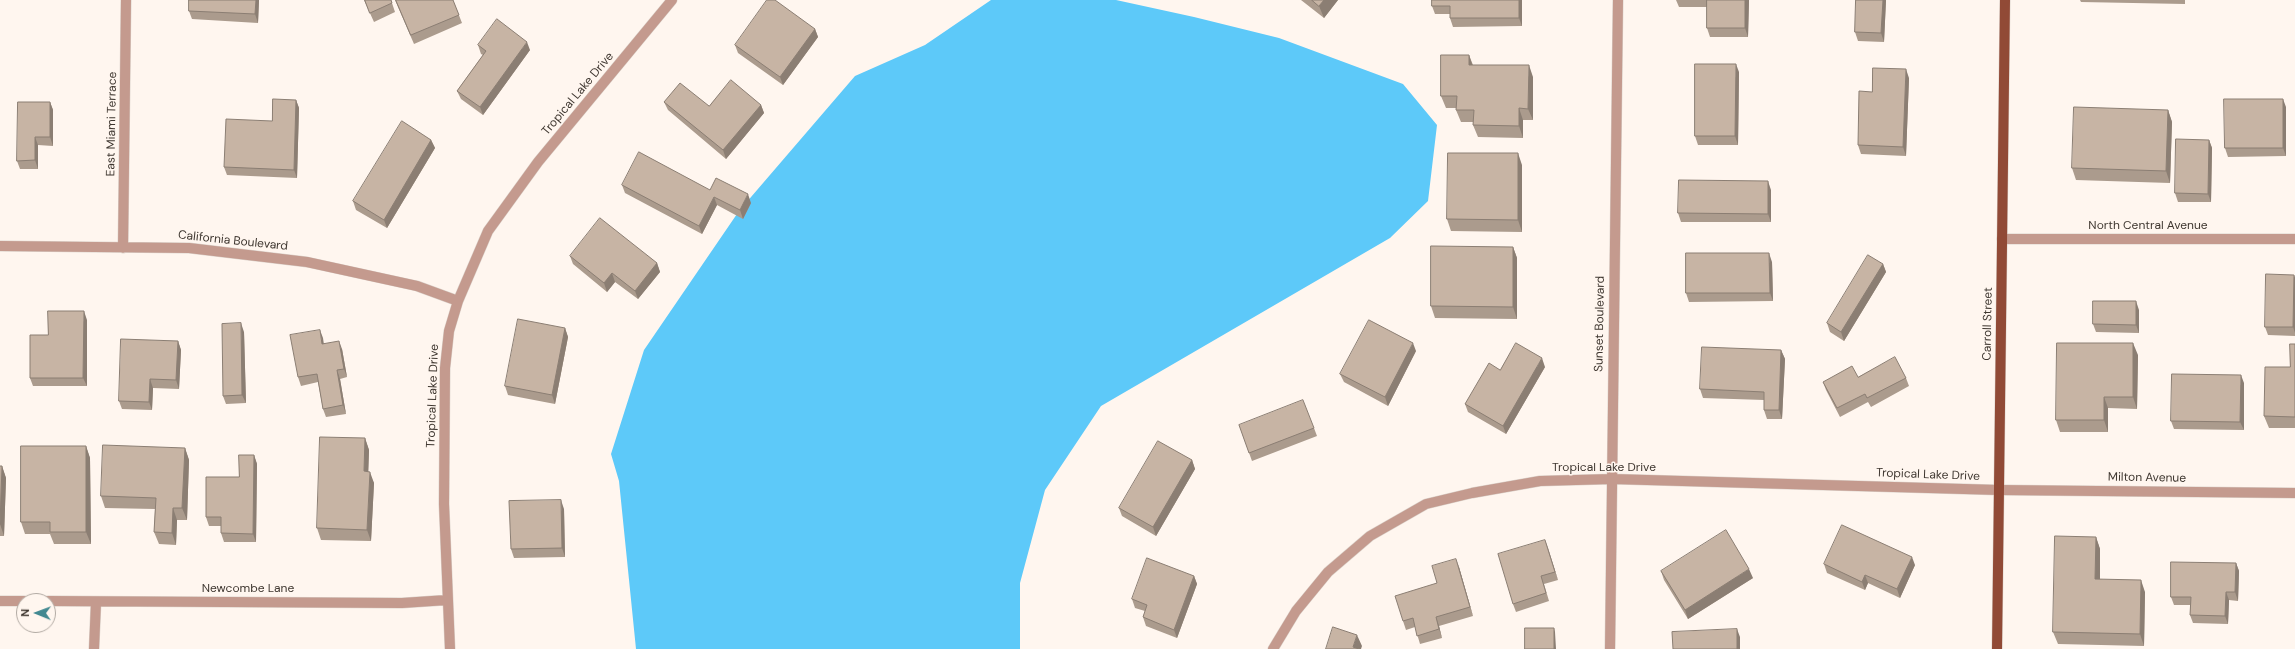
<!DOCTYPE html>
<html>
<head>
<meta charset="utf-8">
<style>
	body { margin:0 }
	#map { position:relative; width:2295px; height:649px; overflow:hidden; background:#fff6ef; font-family:"DM Sans",sans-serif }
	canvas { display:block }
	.north { position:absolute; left:16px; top:593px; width:40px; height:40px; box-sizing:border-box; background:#fff6ef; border:1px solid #b2aaa3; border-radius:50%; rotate:271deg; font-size:11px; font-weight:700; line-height:16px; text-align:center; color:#3f3730 }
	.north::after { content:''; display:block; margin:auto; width:14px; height:18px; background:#428991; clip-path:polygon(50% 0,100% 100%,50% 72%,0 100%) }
</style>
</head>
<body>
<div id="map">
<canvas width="2295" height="649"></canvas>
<div class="north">N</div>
</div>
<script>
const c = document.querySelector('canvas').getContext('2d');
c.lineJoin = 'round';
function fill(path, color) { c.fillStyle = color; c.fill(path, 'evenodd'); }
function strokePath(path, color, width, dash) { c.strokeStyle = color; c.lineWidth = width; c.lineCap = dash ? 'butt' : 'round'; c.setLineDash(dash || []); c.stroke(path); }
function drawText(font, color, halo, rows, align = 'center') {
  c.font = font + ' "DM Sans",sans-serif'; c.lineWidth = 3; c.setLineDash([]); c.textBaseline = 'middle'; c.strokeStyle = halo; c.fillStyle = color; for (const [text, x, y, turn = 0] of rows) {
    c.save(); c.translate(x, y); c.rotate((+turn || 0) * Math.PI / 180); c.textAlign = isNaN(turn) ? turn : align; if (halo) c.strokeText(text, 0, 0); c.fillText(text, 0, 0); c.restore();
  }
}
fill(new Path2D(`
	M991 0H1116L1194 17 1279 38 1403 84 1437 125 1428 201 1390 238 1101 406 1045 490 1020 583V649H636L619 481 611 454 644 350 739 211 855 76 925 45Z`), '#5dc9f9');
const minor = new Path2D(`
	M2002 239H2295
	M0 246 189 248 307 262 417 286 458 301
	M123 248 126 0
	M0 601H24
	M48 601 402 603 447 600
	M94 649 96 602
	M450 649 444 504 445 368 449 331 458 301 488 231 538 162 672 0
	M1273 649 1296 611 1328 572 1370 536 1426 504 1472 493 1540 481 1612 479 1999 490 2295 493
	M1610 649 1618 0`);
const major = new Path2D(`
	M1997 649 2005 0`);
strokePath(minor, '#dcd4cd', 11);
strokePath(major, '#dcd4cd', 11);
strokePath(minor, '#c49a8e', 10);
strokePath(major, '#914a36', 10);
fill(new Path2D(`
	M189 0H259L258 23 192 19 189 11Z
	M364 0H391L395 12 374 22Z
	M395 0H453L462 23 414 44Z
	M1301 0H1338L1324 18Z
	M1432 0H1522V26L1453 27 1450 18V14H1435L1432 6Z
	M1676 0H1749L1748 37H1710L1707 28V7H1679Z
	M1856 0H1886L1884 42 1858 41 1855 32Z
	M2080 0H2185V4L2081 2Z
	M815 29 818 37 783 85 738 53 735 45Z
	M478 45 530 50 483 115 461 99 457 91 483 55 481 54Z
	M1469 55 1473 65 1533 77V120H1523V138L1478 137 1473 125V122H1461L1456 110V108H1446L1441 96Z
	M1739 72 1738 145H1698L1695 136Z
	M1909 78 1906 156 1861 154 1858 145Z
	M296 100 299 108 297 178 227 175 224 167 272 121Z
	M50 102 53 110V146L38 145V169H20L17 161Z
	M664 102 709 106 761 105 764 113 726 159 668 110Z
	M2286 107V156L2228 157 2225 148Z
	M2168 110 2172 122 2170 183 2076 180 2072 168Z
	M431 140 435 148 387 228 356 210 353 201Z
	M2209 140 2212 148 2211 202H2178L2175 193Z
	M1522 165V232L1451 231 1447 219Z
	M622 185 710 190 751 203 743 219 717 205 702 234 625 193Z
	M1771 190V222H1681L1678 213Z
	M1513 247 1517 258V319L1435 318 1431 306Z
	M570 256 657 263 660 272 638 299 615 282 607 292 573 264Z
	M1772 262 1773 301 1689 302 1686 293Z
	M1883 264 1886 272 1844 341 1830 332 1827 323Z
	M2294 275 2295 278V336L2268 335 2265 327Z
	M2139 310V333L2096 332 2093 324Z
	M87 320V386H33L30 378 48 335Z
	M565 328 568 337 555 404 508 395 505 386Z
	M244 332 246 403 226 404 223 396Z
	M323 338V343L342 349 347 377 340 379 346 414 326 417 323 409 318 382 301 386 298 377Z
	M178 341 181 350 179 389 153 388 152 410 122 409 119 401Z
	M2295 344V428H2269L2264 416 2290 367Z
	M1781 350 1785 359 1782 419H1767L1764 410V400L1703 398 1700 389Z
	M1416 351 1388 406 1344 382 1340 374Z
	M2138 355 2137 409 2108 408V432H2060L2056 420Z
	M1545 367 1506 434 1468 412 1465 404 1500 370Z
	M1858 377 1906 378 1909 386 1871 407 1868 402 1840 417 1826 390 1823 382Z
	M2244 383V430L2174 429 2171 421Z
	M1239 425 1314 428 1317 436 1252 461Z
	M365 438 369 450 368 472 374 483 371 541 321 540 317 528Z
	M86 446 90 458 91 544H54L50 534H25L21 522Z
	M185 448 189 460 187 520H177L176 545 159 544 154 532 155 509 105 508 101 496Z
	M254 455 257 464 256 542H224L221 533V526H209L206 517 239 477Z
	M1192 460 1195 469 1156 536 1122 516 1119 508Z
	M0 466H2L6 478 4 536H0Z
	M564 509 565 557 514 558 511 549Z
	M2096 537 2100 549V579L2145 592 2144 646 2058 644 2053 632Z
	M1545 540 1558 580 1544 584 1549 601 1516 612 1513 604Z
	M2236 563 2239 571 2238 601 2229 600 2228 624 2193 623 2190 615V605H2174L2171 597Z
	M1824 564 1915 565 1900 598 1868 583 1865 590 1827 573Z
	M1459 567 1473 616 1439 626 1442 638 1420 644 1415 627 1406 630 1403 621 1437 583Z
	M1661 571 1753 578 1688 619 1664 580Z
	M1194 576 1197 584 1177 638 1146 626 1143 617 1145 611 1135 608 1132 599Z`), '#ab9b8d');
fill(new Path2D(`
	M256 0H259L258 23 255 14Z
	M1324 0H1338L1324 18 1319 6Z
	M1519 0H1522V26L1519 18Z
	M1745 0H1749L1748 37 1745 28Z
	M1883 0H1886L1884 42 1881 33Z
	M815 29 818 37 783 85 780 77Z
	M527 42 530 50 483 115 480 107Z
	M1469 55 1473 67 1469 65Z
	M1736 64 1739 72 1738 145 1735 136Z
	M1529 65 1533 77V120L1528 109Z
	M1906 69 1909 78 1906 156 1903 147Z
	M2283 99 2286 107V156L2283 148Z
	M296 100 299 108 297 178 294 170Z
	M50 102 53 110V146L50 137Z
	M761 105 764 113 726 159 723 150Z
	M1519 108 1523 120V138L1519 126Z
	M2168 110 2172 122 2170 183 2166 171Z
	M35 137 38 145V169L35 160Z
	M431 140 435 148 387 228 384 220Z
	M2209 140 2212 148 2211 202 2208 194Z
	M1518 153 1522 165V232L1518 220Z
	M1768 181 1771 190V222L1768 214Z
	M748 194 751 203 743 219 740 210Z
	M714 197 717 205 702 234 699 226Z
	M1513 247 1517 258V319L1513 307Z
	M1769 253 1772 262 1773 301 1770 293Z
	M657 263 660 272 638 299 635 291Z
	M1883 264 1886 272 1844 341 1841 332Z
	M612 273 615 282 607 292 604 283Z
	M2294 275 2295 278V333L2293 327Z
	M2136 301 2139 310V333L2136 325Z
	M84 311 87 320V386L83 378Z
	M241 323 244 332 246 403 242 395Z
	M565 328 568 337 555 404 552 395Z
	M320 330 323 338 325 352 322 344Z
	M178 341 181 350 179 389 176 380Z
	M339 341 342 349 347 377 344 369Z
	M1413 343 1416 351 1388 406 1385 397Z
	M2133 343 2138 355 2137 409 2133 397Z
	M1781 350 1785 359 1782 419 1779 410Z
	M1542 358 1545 367 1506 434 1503 426Z
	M337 370 340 379 346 414 343 405Z
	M2241 375 2244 383V430L2240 422Z
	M150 379 153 388 152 410 149 402Z
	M2104 397 2108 408V432L2104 420Z
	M365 438 369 450 368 483 364 471Z
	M86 446 90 458 91 544 86 532Z
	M185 448 189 460 187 520 182 508Z
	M254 455 257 464 256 542 253 534Z
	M1192 460 1195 469 1156 536 1153 527Z
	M2 466 6 478 4 536 0 524Z
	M370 472 374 483 371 541 367 530Z
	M561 500 564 509 565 557 562 548Z
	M173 508 177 520 176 545 172 533Z
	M2096 537 2100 549V591L2095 579Z
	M1545 540 1548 548 1558 580 1555 572Z
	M1912 557 1915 565 1900 598 1897 589Z
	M1456 559 1459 567 1473 616 1470 607Z
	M2236 563 2239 571 2238 601 2235 592Z
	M1749 569 1753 578 1688 619 1685 610Z
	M1865 575 1868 583 1865 590 1862 582Z
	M1194 576 1197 584 1177 638 1174 630Z
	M2141 580 2145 592 2144 646 2140 634Z
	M2226 592 2229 600 2228 624 2225 616Z
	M1436 617 1439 626 1442 638 1439 629Z
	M1554 628 1555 632 1556 649H1554Z
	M1737 629 1740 637V649H1737Z
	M1357 635 1362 646 1361 649H1354L1353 647Z`), '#8b7e73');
const building = new Path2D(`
	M189 0H256L255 14 189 11Z
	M365 0H391L392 3 370 13Z
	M396 0H453L459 15 411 35Z
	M767 0H775L815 29 780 77 735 45Z
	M1312 0H1324L1319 6Z
	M1432 0H1519V18H1450V6H1432Z
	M1707 0H1745V28H1707Z
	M1856 0H1883L1881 33 1855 32Z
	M497 19 527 42 480 107 457 91 486 51 478 45Z
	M1441 55H1469V65H1529L1528 109 1519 108V126L1473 125 1474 110H1456L1457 96H1441Z
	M1695 64H1736L1735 136H1695Z
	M1873 68 1906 69 1903 147 1858 145 1859 91 1872 92Z
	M731 80 761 105 723 150 664 102 680 83 709 106Z
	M273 99 296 100 294 170 224 167 226 119 272 121Z
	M2224 99H2283V148H2225Z
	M18 102H50V137H35V160L17 161Z
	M2074 107 2168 110 2166 171 2072 168Z
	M402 121 431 140 384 220 353 201Z
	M2176 139 2209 140 2208 194 2175 193Z
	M639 152 710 190 716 178 748 194 740 210 714 197 699 226 622 185Z
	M1448 153H1518V220L1447 219Z
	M1679 180 1768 181V214L1678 213Z
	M600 218 657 263 635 291 612 273 604 283 570 256Z
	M1431 246 1513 247V307L1431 306Z
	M1686 253H1769L1770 293H1686Z
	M1868 255 1883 264 1841 332 1827 323Z
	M2266 274 2294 275 2293 327H2265Z
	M2093 301H2136V325L2093 324Z
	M48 311H84L83 378H30V335H48Z
	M518 319 565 328 552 395 505 386Z
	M1369 320 1413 343 1385 397 1340 374Z
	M241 323 242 395 223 396 222 324Z
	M320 330 322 344 339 341 344 369 337 370 343 405 323 409 317 374 298 377 290 335Z
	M121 339 178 341 176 380 150 379 149 402 119 401Z
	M1516 343 1542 358 1503 426 1465 404 1489 363 1500 370Z
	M2057 343H2133V397H2104V420H2056Z
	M2290 344H2295V417L2264 416 2265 367H2290Z
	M1702 347 1781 350 1779 410H1764V392L1700 389Z
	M1895 357 1906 378 1867 398 1865 394 1837 408 1823 382 1852 366 1858 377Z
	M2172 374 2241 375 2240 422 2171 421Z
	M1303 400 1314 428 1249 453 1239 425Z
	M320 437 365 438 364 471 370 472 367 530 317 528Z
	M1158 441 1192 460 1153 527 1119 508Z
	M103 445 185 448 182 508H173L172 533 154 532 156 498 101 496Z
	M21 446H86V532H50V522H21Z
	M239 455H254L253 534 221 533V517H206V477H239Z
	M0 466H2L0 524Z
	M561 500 562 548 511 549 509 501Z
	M1842 525 1912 557 1897 589 1865 575 1862 582 1824 564Z
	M1726 530 1749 569 1685 610 1661 571Z
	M2055 536 2096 537 2095 579 2141 580 2140 634 2053 632Z
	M1545 540 1555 572 1541 576 1546 593 1513 604 1498 554Z
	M1147 558 1194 576 1174 630 1143 617 1147 605 1132 599Z
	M1456 559 1470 607 1436 617 1439 629 1417 636 1413 618 1403 621 1395 596 1437 583 1432 566Z
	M2171 562 2236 563 2235 592H2226L2225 616 2190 615 2191 597H2171Z
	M1333 627 1357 635 1353 647 1359 649H1326Z
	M1525 628H1554V649H1525Z
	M1737 629V649H1673L1672 632Z`);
fill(building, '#c7b4a4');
strokePath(building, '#8b7e73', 1);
drawText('12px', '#3f3730', '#fff6ef', [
	["Tropical Lake Drive",578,94,-50],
	["East Miami Terrace",112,124,-89],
	["North Central Avenue",2148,226],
	["California Boulevard",233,241,6],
	["Sunset Boulevard",1600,324,-89],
	["Carroll Street",1988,324,-89],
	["Tropical Lake Drive",433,396,-88],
	["Tropical Lake Drive",1604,468],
	["Tropical Lake Drive",1928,475,2],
	["Milton Avenue",2147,478,1],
	["Newcombe Lane",248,589]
]);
</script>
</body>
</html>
